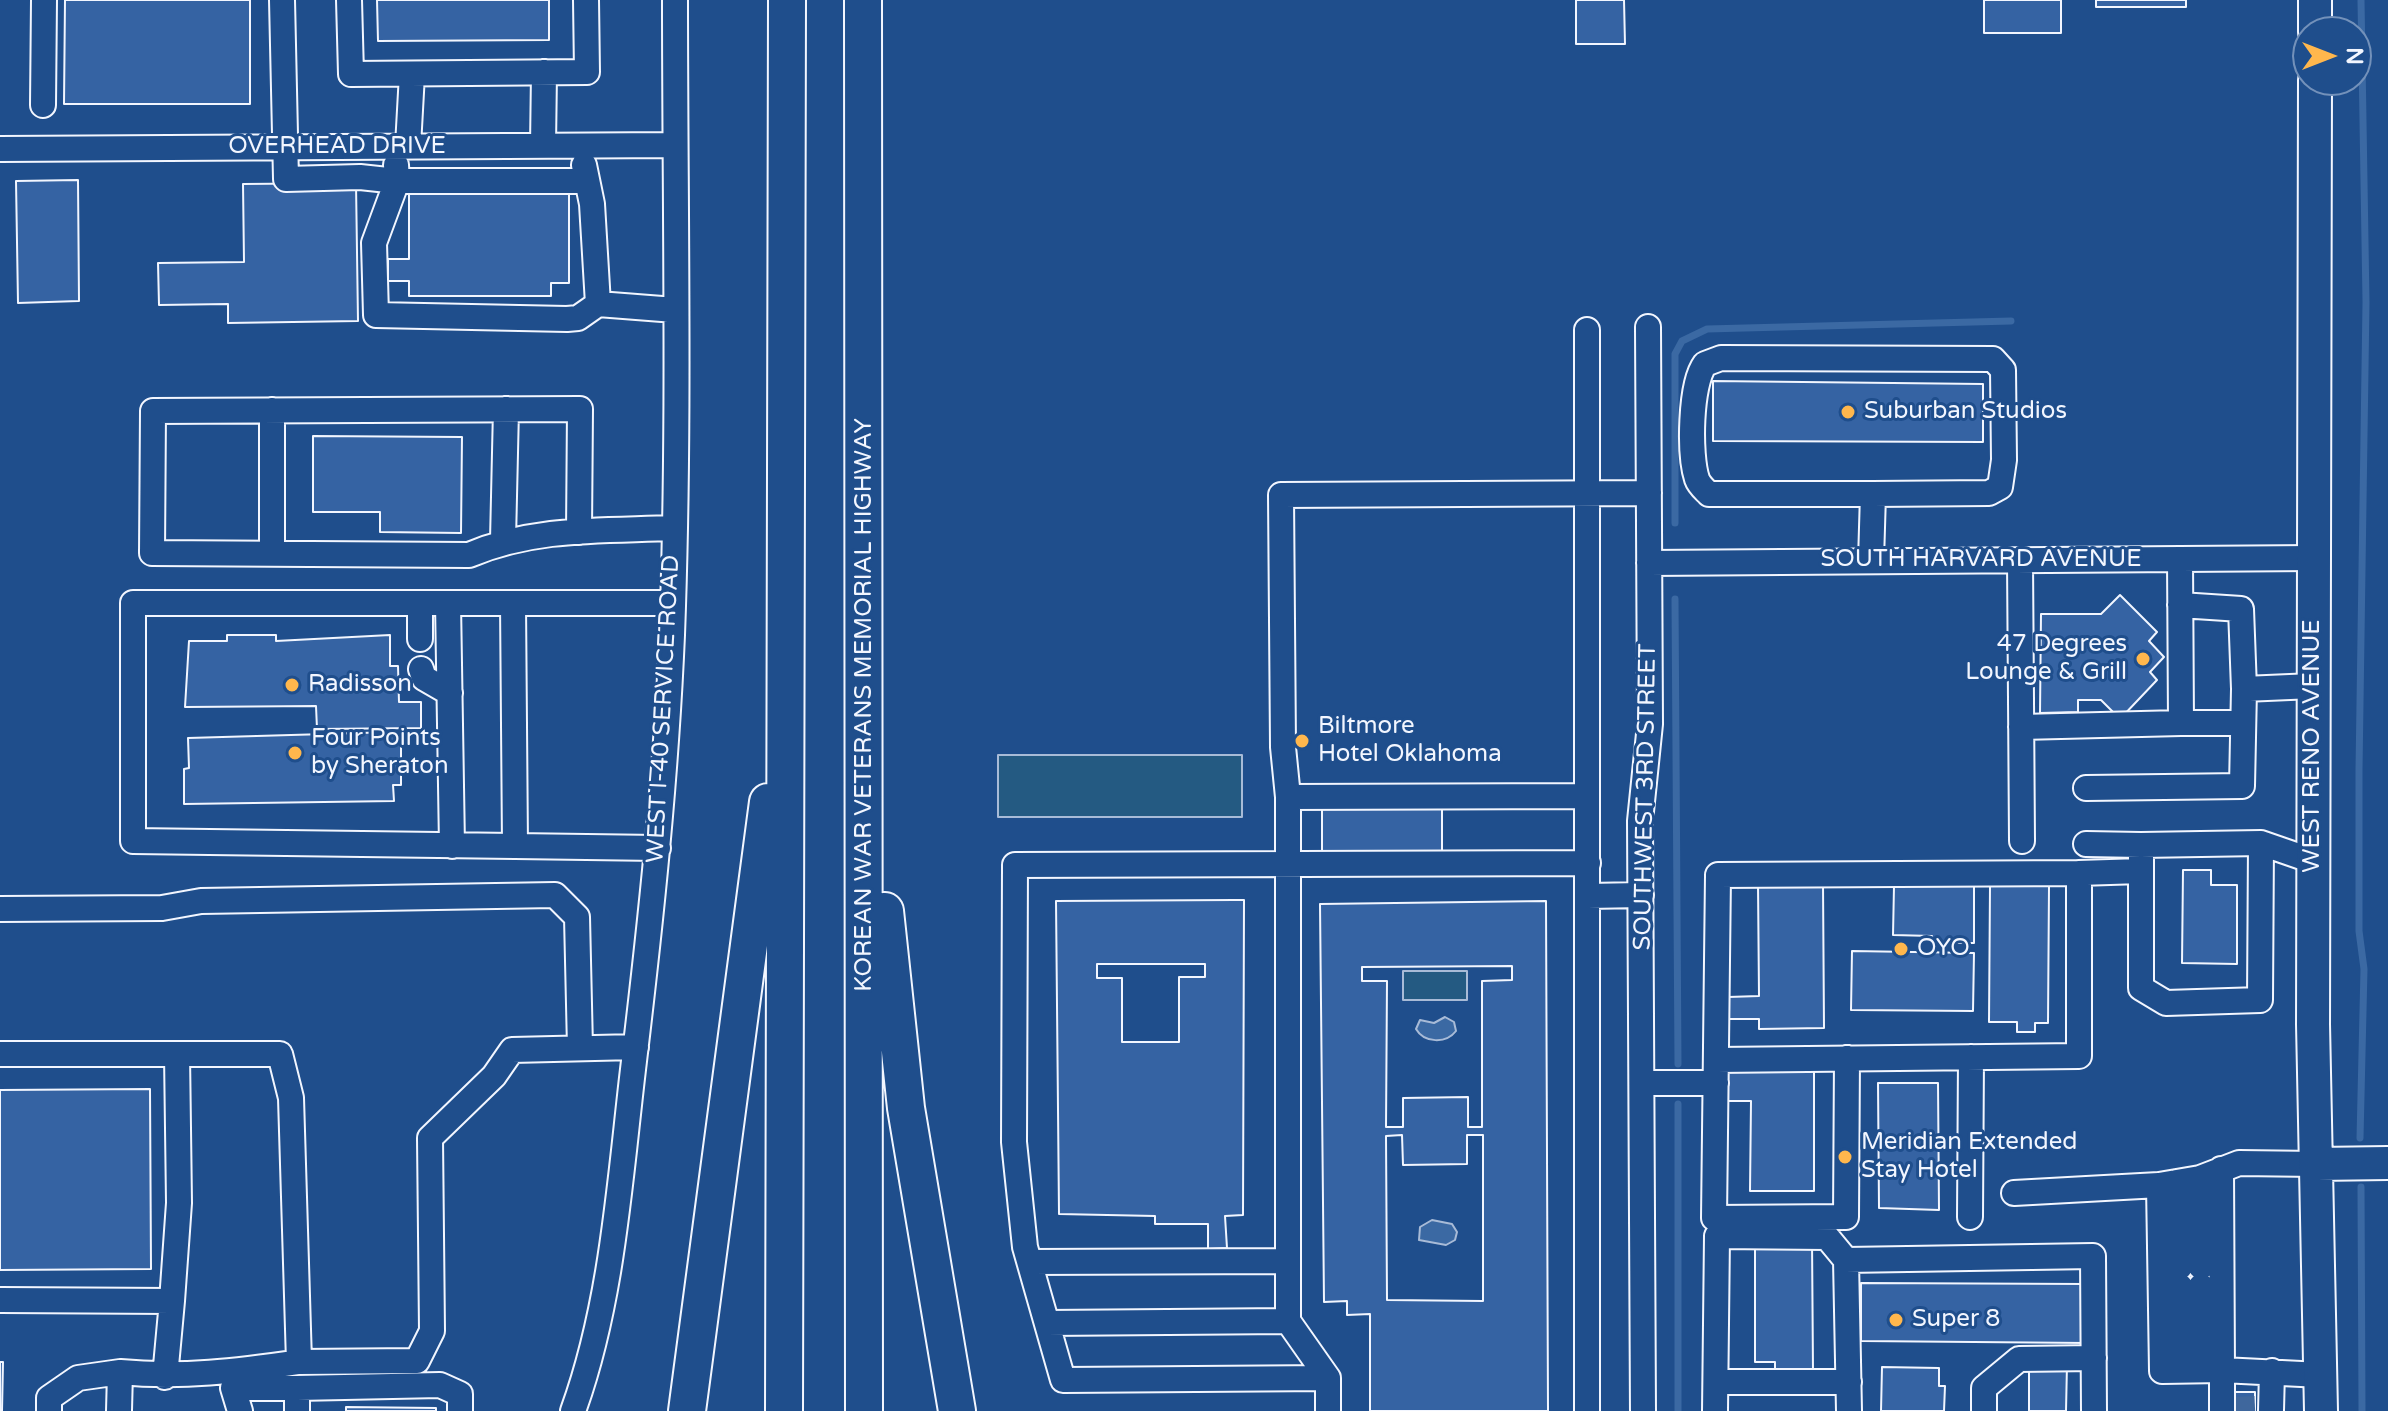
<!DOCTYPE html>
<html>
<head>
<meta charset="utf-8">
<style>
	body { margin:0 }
	#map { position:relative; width:2388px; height:1411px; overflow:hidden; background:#1f4e8c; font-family:"Varela Round",sans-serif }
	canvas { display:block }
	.north { position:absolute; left:2292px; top:16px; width:80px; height:80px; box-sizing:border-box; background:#1f4e8c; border:2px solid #7391ba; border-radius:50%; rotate:90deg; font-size:22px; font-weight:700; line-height:32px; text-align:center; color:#f2f6ff }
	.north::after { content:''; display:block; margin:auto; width:28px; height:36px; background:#ffb74d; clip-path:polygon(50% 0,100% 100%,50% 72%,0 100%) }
</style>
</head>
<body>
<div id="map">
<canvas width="2388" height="1411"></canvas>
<div class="north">N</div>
</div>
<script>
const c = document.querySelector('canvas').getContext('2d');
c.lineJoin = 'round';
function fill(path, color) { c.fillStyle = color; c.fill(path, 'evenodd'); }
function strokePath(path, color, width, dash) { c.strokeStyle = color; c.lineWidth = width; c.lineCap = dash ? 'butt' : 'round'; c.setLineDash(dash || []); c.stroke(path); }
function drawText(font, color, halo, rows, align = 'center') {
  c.font = font + ' "Varela Round",sans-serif'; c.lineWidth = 6; c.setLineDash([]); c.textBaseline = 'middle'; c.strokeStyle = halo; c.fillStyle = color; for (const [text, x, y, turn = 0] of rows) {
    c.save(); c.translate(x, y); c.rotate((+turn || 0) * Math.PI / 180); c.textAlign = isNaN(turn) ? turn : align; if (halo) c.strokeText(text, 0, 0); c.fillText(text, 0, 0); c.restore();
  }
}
const green = new Path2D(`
	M998 755H1242V817H998Z
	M1403 971H1467V1000H1403Z`);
fill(green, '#245a82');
strokePath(green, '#a8bbd7', 2);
const water = new Path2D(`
	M1445 1017 1454 1022 1456 1031C1446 1044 1424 1043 1416 1029L1420 1020 1434 1023Z
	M1432 1220 1452 1224 1457 1232 1455 1240 1446 1245 1419 1240 1420 1227Z`);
fill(water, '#3b69a3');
strokePath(water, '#a8bbd7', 2);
strokePath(new Path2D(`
	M1675 523V354L1682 341 1707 329 2011 321
	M1675 599 1678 1064
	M2360 1138 2364 969 2359 931V770L2366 302 2361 0
	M2361 1187 2362 1411
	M1678 1411V1104`), '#3b69a3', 7);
const building = new Path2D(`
	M65 0H250V104H64Z
	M377 0H549V40L378 41Z
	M1576 0H1624L1625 44H1576Z
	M1984 0H2061V33H1984Z
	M2096 0H2186V7H2096Z
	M78 180 79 301 18 303 16 181Z
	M356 183 358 321 228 323V304L159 305 158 263 244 262 243 184Z
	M409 192H569V283H551V296H409V281H388V259H409Z
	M1713 381 1983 384V442L1713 441Z
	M313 436 462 437 461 533 380 532V512H313Z
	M2120 595 2157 632 2149 641 2164 657 2150 672 2157 680 2120 719 2101 700H2078V712L2040 713 2041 614H2101Z
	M227 635H276V641L390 635V666H398L399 702H421V728L317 729 316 706 185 707 189 641H227Z
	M394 732V735H401V785H393L394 801 184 804V769L189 768 188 738Z
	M1322 808H1442V853H1322Z
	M2183 870H2211V885H2237V964L2182 963Z
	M1823 884 1824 1028 1759 1029V1019H1728V997L1759 996 1758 885Z
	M1894 886H1974V943H1932V936L1893 935Z
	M1990 886H2049L2048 1023H2035V1032H2017V1022H1989Z
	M1234 900H1244L1243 1215 1225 1216 1227 1248 1208 1249V1224H1155V1216L1059 1214 1056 901ZM1097 964H1205V977H1179V1042H1122V978H1097Z
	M1546 901 1548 1411H1370V1314L1347 1315V1301L1324 1302 1320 904ZM1512 966V980L1482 981V1127H1468V1097L1403 1098V1127H1386L1387 981H1362V967ZM1402 1135 1403 1165 1467 1164V1135H1483V1301L1387 1300 1386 1136Z
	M1852 951 1974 953 1973 1011 1851 1010Z
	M1724 1068 1814 1069V1191H1750L1751 1101H1724Z
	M1878 1083H1938L1939 1210 1879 1208Z
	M150 1089 151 1269 0 1270V1090Z
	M1755 1239H1812L1813 1372H1775V1362H1755Z
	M1861 1283 2086 1284V1343L1861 1341Z
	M0 1362H3L2 1411H0Z
	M2029 1363 2067 1364 2066 1411H2029Z
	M1882 1367 1939 1368V1386H1945L1944 1411H1881Z
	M2234 1392H2255V1411H2234Z
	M346 1407 436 1408V1411H346Z`);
fill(building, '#3563a3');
strokePath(building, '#f2f6ff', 2);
strokePath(new Path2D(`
	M2234 1409 2255 1408`), '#3f679d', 24, [24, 12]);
const minor = new Path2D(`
	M282 0 286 179 360 177 397 181 374 243 376 315 567 319 578 318 598 304 675 310
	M349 0 351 74 587 72 586 0
	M43 105 44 0
	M408 146 412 74
	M543 146 544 72
	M0 149 675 145
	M396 165 397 181H585
	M584 165 592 204 598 304
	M1587 330V1411
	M272 410V553
	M579 532 580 409 153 411 152 553 469 555C535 527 602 531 673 528
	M503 540 506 409
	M2020 560 2022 841
	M1871 561 1873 494 1989 493 2000 487 2004 460 2003 370 1993 359 1721 358 1705 364C1690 384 1689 455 1697 479 1699 485 1704 489 1709 494H1873
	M1649 563 2314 558
	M420 603V639
	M448 603 452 846
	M513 603H133V841L515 846 513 603H672
	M2180 605 2241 609 2244 689 2313 686
	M421 669 424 678 450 693
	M2181 723H2243
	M2021 727 2181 723 2180 559
	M2086 788 2242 786 2244 689
	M1288 797 1587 796
	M2261 843 2260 1000 2166 1003 2141 988V845L2261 843 2313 861
	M2086 844 2141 845
	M515 846 658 848
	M2079 873 2141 871
	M1588 896 1641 895
	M0 909 162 908 201 901 555 895 577 917 580 1048
	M0 1054H280L291 1098 299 1362C238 1371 181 1378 120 1372L119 1411
	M1717 1060 2079 1056V873L1718 875 1714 1218 1846 1217 1847 1058
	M1643 1083H1716
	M2221 1169 2222 1370 2321 1375
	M2200 1178 2201 1267
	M2177 1182 2180 1267
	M2159 1185 2162 1371 2222 1370V1411
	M2014 1193 2159 1185 2200 1178 2239 1163 2317 1164
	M1970 1217 1971 1057
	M1030 1262 1288 1261
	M2180 1286 2183 1370
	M2201 1286V1370
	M0 1300 172 1301 165 1377
	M172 1301 179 1203 177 1054
	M1047 1323 1288 1321
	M299 1362 417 1361 432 1331 430 1138 494 1076 512 1050 636 1047
	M1328 1378 1063 1380 1025 1247 1014 1142 1015 865 1588 863
	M1716 1382H1849
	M49 1411V1398L78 1378 120 1372
	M240 1411 233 1388H297
	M297 1411V1388L440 1385 460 1394V1411
	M573 1411C613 1301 620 1177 634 1061 651 919 666 777 672 635 680 423 675 211 675 0
	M1328 1411V1378L1288 1321V797L1283 747 1281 495 1649 493
	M1643 1411 1640 821 1650 724 1648 327
	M1715 1411 1717 1236 1827 1237 1846 1260
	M1849 1411 1846 1260 2093 1256 2094 1411
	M1984 1411V1388L2019 1359 2094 1358
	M2271 1411 2272 1371`);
const major = new Path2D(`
	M2315 32V0
	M2315 80 2313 1024 2321 1411
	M2317 1164 2388 1163`);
const highway = new Path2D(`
	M863 0 864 1411
	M885 911 906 1108 957 1411
	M687 1411 768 802
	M784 1411 787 0`);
strokePath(minor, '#f2f6ff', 28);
strokePath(major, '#f2f6ff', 36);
strokePath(highway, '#f2f6ff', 40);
strokePath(minor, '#1f4e8c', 24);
strokePath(major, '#1f4e8c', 32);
strokePath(highway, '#1f4e8c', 36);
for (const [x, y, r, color] of [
	[1848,412,8,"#ffb74d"],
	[2143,659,8,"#ffb74d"],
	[292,685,8,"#ffb74d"],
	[1302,741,8,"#ffb74d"],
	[295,753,8,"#ffb74d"],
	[1901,949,8,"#ffb74d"],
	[1845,1157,8,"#ffb74d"],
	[1896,1320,8,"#ffb74d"]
]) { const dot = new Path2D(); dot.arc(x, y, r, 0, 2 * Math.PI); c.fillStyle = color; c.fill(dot); strokePath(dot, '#1f4e8c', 3); }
drawText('24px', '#f2f6ff', '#1f4e8c', [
	["OVERHEAD DRIVE",337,147],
	["SOUTH HARVARD AVENUE",1981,560],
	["KOREAN WAR VETERANS MEMORIAL HIGHWAY",865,705,-90],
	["WEST I-40 SERVICE ROAD",664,709,-87],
	["WEST RENO AVENUE",2313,746,-90],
	["SOUTHWEST 3RD STREET",1646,797,-89]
]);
drawText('24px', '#f2f6ff', '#1f4e8c', [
	["Suburban Studios",1864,412],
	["47 Degrees",2127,645,"right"],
	["Lounge & Grill",2127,673,"right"],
	["Radisson",308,685],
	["Biltmore",1318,727],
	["Hotel Oklahoma",1318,755],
	["Four Points",311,739],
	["by Sheraton",311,767],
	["OYO",1917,949],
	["Meridian Extended",1861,1143],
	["Stay Hotel",1861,1171],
	["Super 8",1912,1320]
], 'left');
</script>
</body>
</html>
